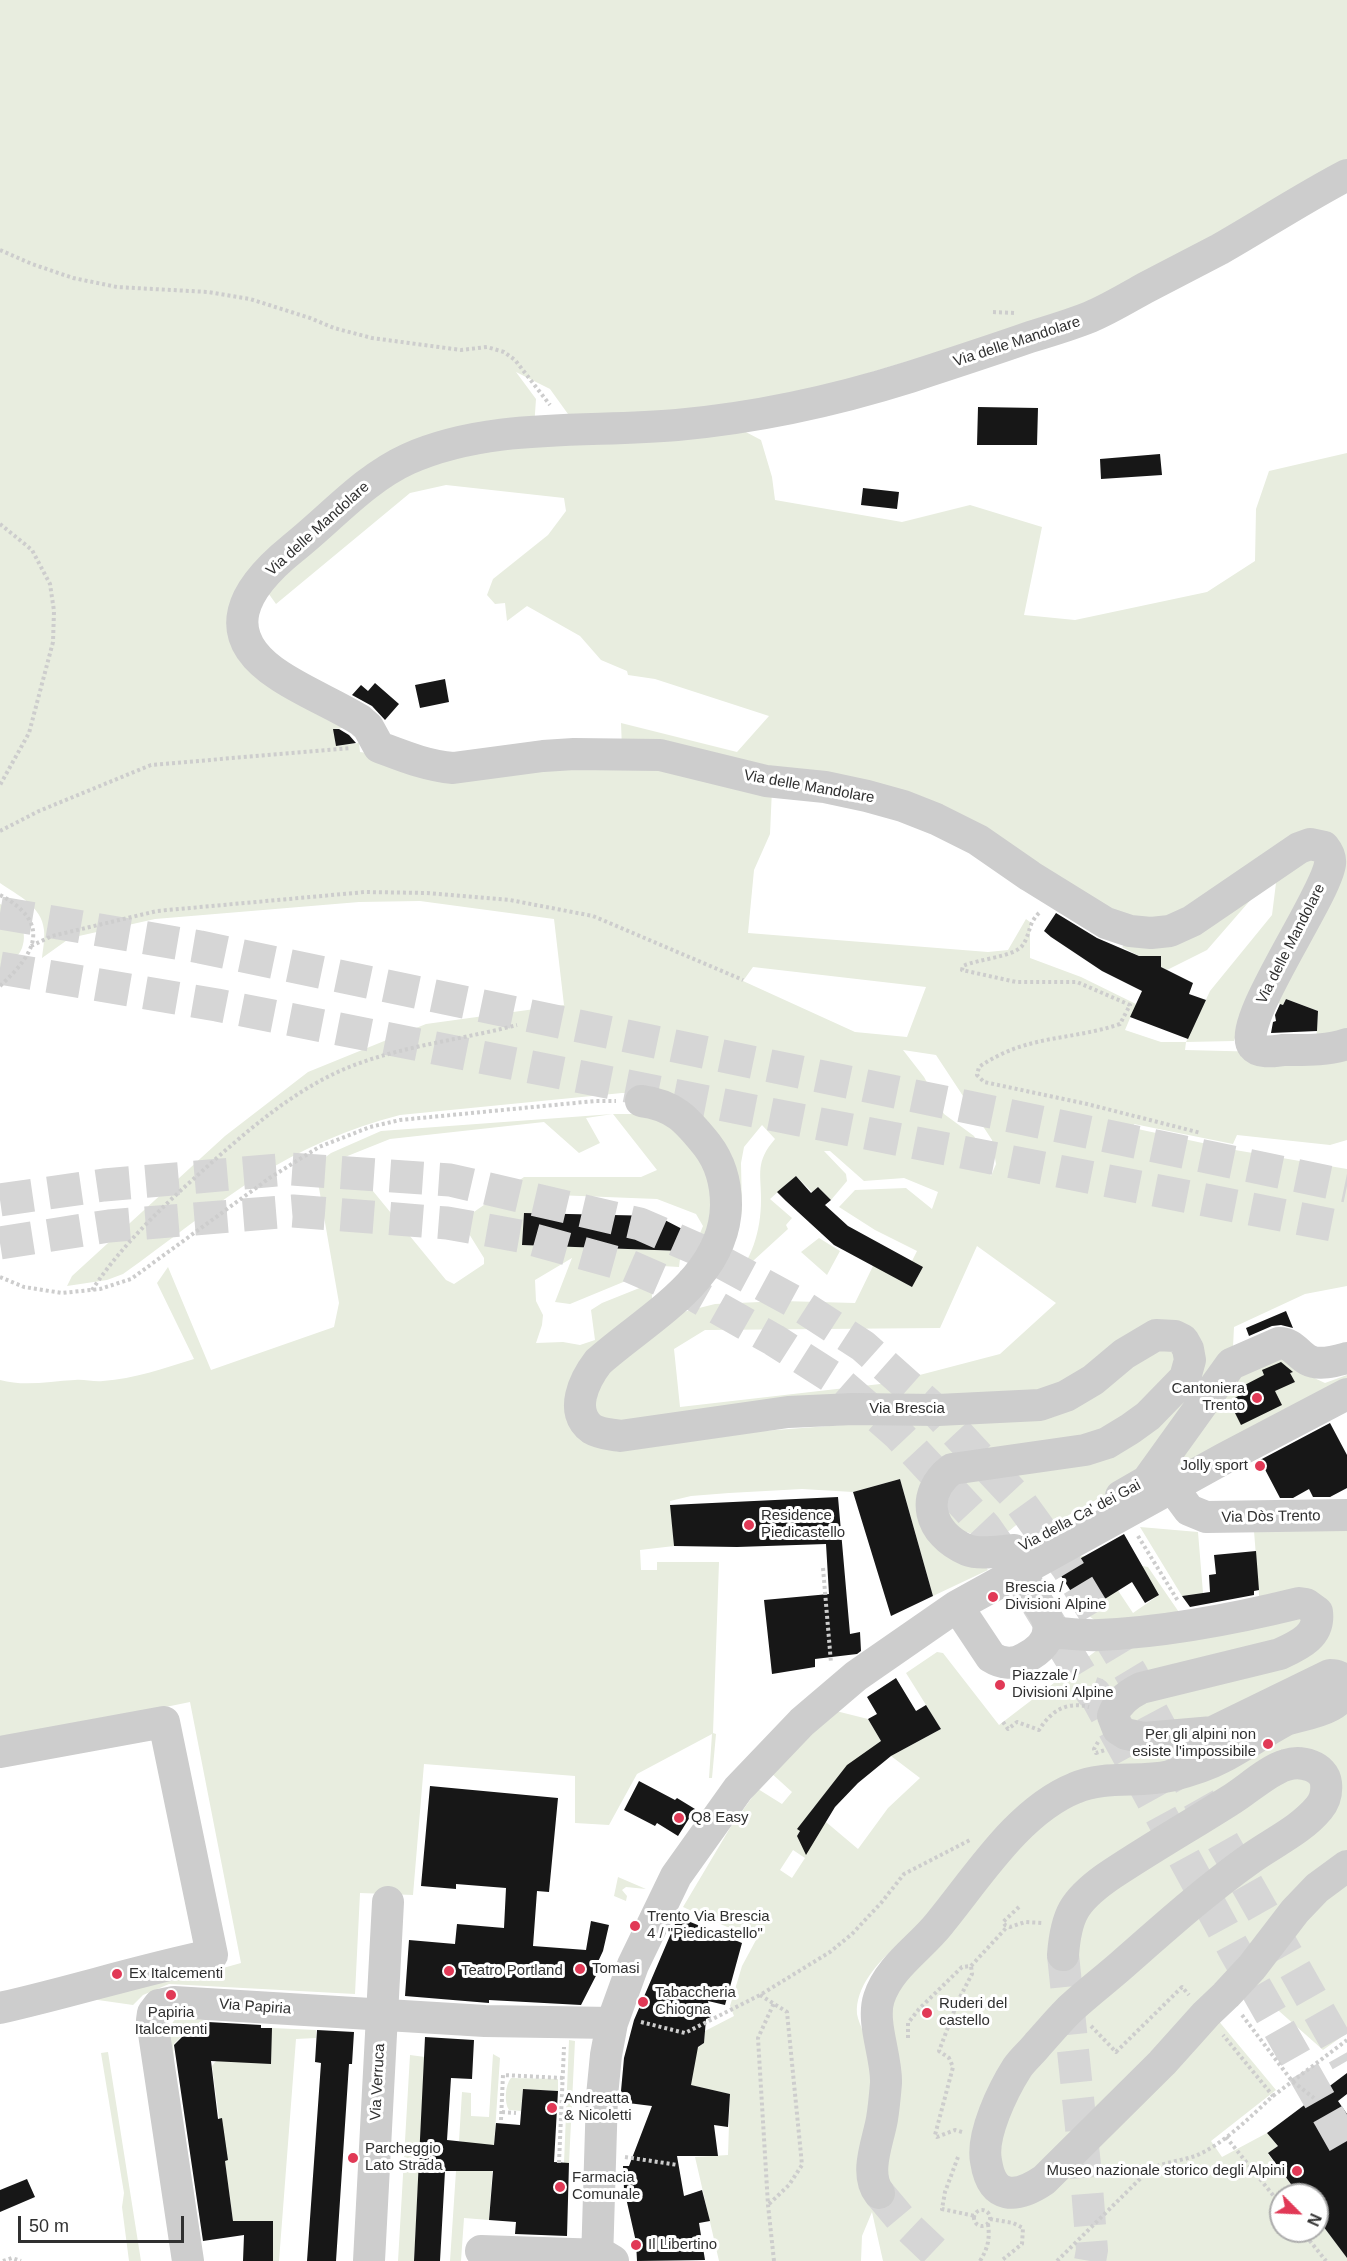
<!DOCTYPE html>
<html>
<head>
<meta charset="utf-8">
<style>
	body { margin:0 }
	#map { position:relative; width:1347px; height:2261px; overflow:hidden; background:#fff; font-family:Arial,sans-serif }
	canvas { display:block }
	.north { position:absolute; left:1269px; top:2183px; width:60px; height:60px; box-sizing:border-box; background:#fff; border:2px solid #acacac; border-radius:50%; rotate:114deg; font-size:16px; font-weight:700; line-height:24px; text-align:center; color:#303030 }
	.north::after { content:''; display:block; margin:auto; width:21px; height:27px; background:#e13956; clip-path:polygon(50% 0,100% 100%,50% 72%,0 100%) }
	.scale { position:absolute; left:18px; top:2216px; width:166px; height:27px; box-sizing:border-box; border:3px solid #303030; border-top:0; padding-left:8px; font-size:18px; line-height:21px; white-space:nowrap; color:#303030; -webkit-text-stroke:4px #fff; paint-order:stroke }
</style>
</head>
<body>
<div id="map">
<canvas width="1347" height="2261"></canvas>
<div class="north">N</div>
<div class="scale">50 m</div>
</div>
<script>
const c = document.querySelector('canvas').getContext('2d');
c.lineJoin = 'round';
function fill(path, color) { c.fillStyle = color; c.fill(path, 'evenodd'); }
function strokePath(path, color, width, dash) { c.strokeStyle = color; c.lineWidth = width; c.lineCap = dash ? 'butt' : 'round'; c.setLineDash(dash || []); c.stroke(path); }
function drawText(font, color, halo, rows, align = 'center') {
  c.font = font + ' Arial,sans-serif'; c.lineWidth = 6; c.setLineDash([]); c.textBaseline = 'middle'; c.strokeStyle = halo; c.fillStyle = color; for (const [text, x, y, turn = 0] of rows) {
    c.save(); c.translate(x, y); c.rotate((+turn || 0) * Math.PI / 180); c.textAlign = isNaN(turn) ? turn : align; if (halo) c.strokeText(text, 0, 0); c.fillText(text, 0, 0); c.restore();
  }
}
fill(new Path2D(`
	M0 0H1347V168L1099 304 772 402 573 421 550 389 516 372 536 399 534 428 418 450 235 623 357 726 334 729 336 746 359 743 360 752 374 754 607 759 772 789 770 834 754 870 748 933 988 952 1008 950 1026 919 1030 922V958L1081 977 1136 1004 1125 1030 1161 1042H1186L1210 991 1272 915 1276 883 1284 871 1307 858 1315 861 1317 867 1240 1022 1234 1041 1186 1042 1185 1050 1347 1054V1140L1330 1145 1237 1135 1233 1144 1134 1124 1133 1128 1235 1150 1347 1169V1286L1305 1294 1234 1327 1233 1347 1143 1474 1049 1526 1024 1518C1010 1530 1006 1538 987 1532L982 1537C954 1529 950 1526 945 1497L958 1477 1071 1461 1204 1351 1201 1340 1191 1330 1054 1393 648 1420 603 1421 594 1410 601 1377 675 1314 715 1304 782 1301 855 1303 873 1266 912 1261 917 1251 875 1230 839 1207 855 1190 906 1188 932 1209 938 1192 904 1178 864 1181 830 1151H824L846 1174 847 1181 831 1200 818 1187 812 1192 796 1176 770 1199 792 1218 786 1225 788 1229 730 1282C752 1262 761 1230 761 1200 761 1173 755 1162 775 1139L762 1125 744 1147 741 1163 742 1210 737 1237 738 1204 650 1094 622 1093 400 1115C349 1128 301 1149 257 1177 211 1207 168 1242 123 1274L107 1280 67 1286 72 1276 225 1136 308 1072 426 1024 564 1005 554 919 420 901 359 902 155 919 70 938 42 958C43 949 45 939 44 930 42 906 17 895 0 883ZM753 967 926 987 907 1037 855 1032 743 981ZM903 1050 936 1055 992 1140 996 1164 991 1176 981 1149 974 1136 944 1114 924 1077ZM977 1246 1056 1303 1000 1354 889 1383 680 1407 674 1349 705 1330 940 1328Z
	M742 430 761 440 772 477 775 500 902 522 970 505 1042 527 1024 615 1075 620 1207 592 1255 561 1256 509 1269 471 1347 453V1037L1316 1045 1318 1011 1286 999 1283 1005 1275 1002 1337 847 1238 881 1147 929 987 839 622 749 621 723 737 752 769 716 655 679 628 675 627 671 601 660 580 636 527 606 507 621 505 603 495 604 487 595 493 579 548 535 566 511 564 498 446 485 410 493 276 604 266 590 392 477 478 451Z
	M1267 881 1207 950 1167 970 1161 967 1160 956H1139L1122 947 1129 940Z
	M0 904C17 910 29 930 22 948 18 958 7 967 0 975Z
	M613 1114H655L663 1118 705 1165 716 1218 684 1273 703 1226 696 1214 657 1199 555 1195 554 1213H524L522 1245 681 1251 679 1267 662 1266 570 1304 555 1302 572 1258 535 1280 536 1301 543 1315 542 1325 536 1343 563 1342 580 1345 595 1340 591 1310 602 1303 642 1287 652 1291V1301L570 1421 722 1434 896 1421 1053 1417 1081 1405 1138 1356 1167 1349 1175 1354 1177 1364 1114 1429 924 1489 988 1570 933 1596 900 1479 853 1492 802 1489 729 1493 691 1496 670 1501 674 1546 640 1550 641 1570H657V1562H719L713 1733 716 1734 712 1778H709L712 1734 637 1774 609 1825 575 1823V1776L424 1764 413 1895 360 1893 355 1994 169 1984 143 1995 133 2005 91 1999 156 1978 224 1974 223 1968 241 1963 190 1702 0 1741V1380C25 1387 50 1381 75 1380 84 1379 93 1382 103 1381 134 1379 164 1368 194 1359L157 1283 168 1267 211 1370 334 1327 339 1303 315 1165 331 1153 381 1131ZM613 1114 657 1170 641 1177H524L461 1221 484 1258V1264L454 1284 446 1280 345 1157 390 1139 544 1122 579 1153 600 1143 586 1118Z
	M819 1238 840 1251 827 1275 801 1252Z
	M1283 1350 1297 1370 1325 1383 1347 1375V1386L1152 1487 1233 1371Z
	M1347 1526V2033L1323 2050 1253 1988 1217 2019 1276 2090 1211 2141 1222 2157 1267 2133 1278 2146 1268 2154 1299 2195H1281V2231H1317V2218L1347 2258V2261H883L872 2212 862 2236 861 2261H719L695 2157 728 2155 730 2094 690 2085 696 2049 704 2043 705 2031 734 2016 730 2006 742 1966 756 1940 683 1907 730 1828 758 1789 782 1804 792 1792 770 1772 832 1710 868 1719 881 1741 813 1808 797 1836 826 1822 858 1849 888 1808 920 1778 891 1756 941 1729 906 1673 937 1652 943 1653 999 1725 1105 1644 1260 1607 1254 1531ZM793 1850 805 1858 792 1878 780 1870ZM896 1946 863 2032C861 2026 858 2020 857 2014 855 1987 878 1963 896 1946Z
	M1140 1527 1198 1532 1203 1593 1182 1596Z
	M1078 1556H1095L1133 1613 1159 1595 1142 1566 1148 1567 1185 1621 1097 1622 1084 1612 1106 1599Z
	M618 1877 646 1889 626 1887 622 1890 627 1896 626 1901 614 1896Z
	M176 2018 209 2020 208 2025 194 2024 173 2045 174 2061 171 2062 168 2029Z
	M272 2028 316 2030V2038L296 2039 279 2261H273V2221H233L212 2066 216 2061Z
	M569 2040 575 2041 569 2163H564Z
	M108 2052 141 2261H129L122 2207 124 2193 101 2053Z
	M493 2054 500 2058 489 2220 464 2218 461 2261H450L456 2171 468 2143 459 2141 462 2092 471 2093V2116L489 2117Z
	M410 2055 425 2057 414 2261H398Z
	M511 2078 558 2079V2091L523 2089 521 2111 509 2110C504 2103 505 2085 511 2078Z`), '#e8eddf');
fill(new Path2D(`
	M978 407 1038 408 1037 445H977Z
	M1160 454 1162 475 1101 479 1100 459Z
	M863 488 899 492 897 509 861 505Z
	M445 679 449 702 420 708 415 685Z
	M375 683 399 704 385 720 372 706 352 695 361 685 368 691Z
	M333 729H339L349 735 356 743 336 746Z
	M1056 913 1097 938 1139 956H1161V967L1193 983 1189 994 1206 1000 1188 1039 1130 1017 1142 991 1102 971 1051 937 1044 931Z
	M1286 999 1318 1011 1317 1031 1271 1033 1273 1022 1276 1021 1275 1015 1280 1004 1283 1005Z
	M796 1176 811 1193 818 1187 831 1200 825 1205 848 1226 923 1267 912 1287 834 1245 786 1201 777 1192Z
	M524 1213 657 1216 688 1232 681 1251 522 1245Z
	M1286 1311 1293 1328 1281 1325 1272 1326 1249 1336 1246 1328Z
	M1281 1362 1293 1372 1290 1373 1295 1382 1275 1391 1282 1405 1241 1425 1229 1401 1240 1395 1237 1389 1264 1375 1262 1370Z
	M1330 1423 1347 1455V1488L1330 1497H1313L1309 1489 1293 1498H1280L1260 1460Z
	M900 1479 933 1596 891 1616 853 1492Z
	M838 1497 850 1634 860 1632 861 1651 857 1654 815 1659V1667L772 1674 764 1600 829 1594 826 1544 737 1547 674 1546 670 1505Z
	M1124 1534 1159 1595 1145 1603 1132 1582 1084 1612 1058 1571Z
	M1256 1551 1259 1590 1254 1591V1595L1190 1607 1182 1596 1210 1592 1209 1575 1216 1574 1214 1555Z
	M896 1678 916 1711 926 1705 941 1729 891 1756 858 1783 835 1807 806 1855 797 1836 800 1831 797 1829 847 1765 881 1741 868 1719 877 1714 867 1697Z
	M639 1781 675 1800 677 1798 695 1809 678 1836 657 1823 655 1826 624 1810Z
	M430 1786 558 1798 549 1892 537 1891 533 1946 586 1950 591 1921 609 1925 603 1951 596 1966H601L581 2005 489 2000V2003L405 1996 409 1940 455 1944 457 1924 504 1928 506 1888 456 1884V1889L421 1886Z
	M678 1917 742 1943 725 2005 708 2001 711 2017 706 2019 704 2043 698 2047 691 2085 730 2094 728 2127 714 2125 718 2156H677L684 2196 702 2190 710 2221 699 2223 705 2260 637 2261 636 2242 624 2189 623 2166H629L652 2106 620 2102 624 2058 634 2020Z
	M208 2022 261 2025V2028H272L271 2064 211 2061 218 2119 222 2118 228 2160 225 2161 233 2221H273V2261H243L244 2235 203 2241 174 2045 195 2024 208 2025Z
	M317 2030 354 2032 352 2064H349L336 2261H307L321 2063 315 2062Z
	M425 2037 474 2040 472 2079 451 2078 447 2140 494 2145 496 2123 520 2125 523 2089 558 2091 554 2162 569 2163 567 2236 515 2234 516 2222 489 2220 493 2171H445L440 2261H414Z
	M1347 2073V2094L1338 2101 1347 2114V2258L1317 2218V2195H1299L1268 2153 1278 2146 1267 2133Z
	M27 2179 35 2197 0 2212V2190Z`), '#171717');
strokePath(new Path2D(`
	M1063 1955 1086 2175 1092 2250 1090 2261
	M879 2193 905 2224 944 2261`), '#d6d6d6', 32, [32, 16]);
strokePath(new Path2D(`
	M0 913 200 947 1347 1186
	M0 968 217 1005 1347 1228
	M0 1200 104 1185 290 1169 450 1180 640 1224 697 1249 795 1302 863 1346 937 1412 1017 1498 1067 1567 1131 1673 1189 1782 1347 2061
	M0 1243 109 1226 293 1211 447 1223 520 1236 629 1266 689 1292 774 1340 835 1379 898 1434 985 1527 1029 1590 1092 1693 1095 1694 1235 1951 1347 2148`), '#d6d6d6', 33, [33, 16]);
strokePath(new Path2D(`
	M0 250 32 264 73 278 117 287 208 292 250 299 310 318 334 328 372 338 461 350 487 347 504 352 515 360 550 405
	M993 312 1015 313
	M0 524 32 550 50 584 54 611 53 642 29 733 0 785
	M0 831 39 811 151 765 350 748
	M0 895C52 923 36 953 0 986
	M1039 913C1027 925 1031 934 1022 946 1013 957 978 959 963 966L962 970 1016 982H1077L1130 1005 1120 1024C1070 1041 1027 1034 979 1067L977 1075 984 1082 1087 1104 1201 1133
	M31 946 52 936 157 911 365 892 427 893 510 900 593 916 743 980
	M0 1277 24 1287 62 1293 100 1289 131 1279 271 1177 319 1147 370 1127 400 1120 595 1101H616
	M92 1290C121 1246 161 1208 200 1173 247 1131 297 1086 357 1064 409 1045 464 1039 517 1025
	M1138 1536 1178 1601
	M823 1568 831 1663
	M1003 1722 1008 1729 1017 1722 1039 1730C1051 1711 1066 1701 1089 1707
	M1098 1742 1094 1749 1096 1753 1105 1750
	M1019 1907 1003 1922 1005 1925 1010 1927 1025 1922 1042 1923
	M760 1995 787 2012 802 2165 789 2185 768 2205
	M1242 2015 1292 2081 1314 2098
	M641 2022 685 2033 760 1995 830 1952 852 1934 881 1903 904 1874 970 1840
	M1091 2026 1116 2052 1182 1987 1189 1995
	M908 2038V2023L919 2009 962 1967 971 1966 1007 1927
	M1273 2096 1347 2040
	M502 2112 516 2113
	M501 2120 503 2075 563 2078
	M962 2132 955 2130 937 2137 935 2135 953 2067 949 2058 939 2051 958 2001 972 1974 971 1966
	M1226 2137 1281 2205
	M625 2157 678 2165
	M958 2157 945 2192 942 2209 975 2216
	M559 2163 564 2047
	M974 2218a8 8 0 1 1 16 0a8 8 0 1 1-16 0Z
	M990 2219 1013 2223 1023 2228 1022 2244 1001 2261
	M1302 2231 1326 2261
	M3 2261 12 2258 21 2261
	M774 2261 768 2205 758 2038 774 2003
	M980 2261C988 2248 990 2239 988 2224
	M1057 2261 1150 2169C1165 2162 1180 2161 1195 2156 1223 2145 1251 2116 1273 2096L1223 2035`), '#cdcdcd', 4, [3, 3]);
strokePath(new Path2D(`
	M1347 175C1303 198 1262 225 1220 249 1195 262 1170 275 1145 288 1127 298 1109 309 1090 317 1070 325 1050 331 1030 337 990 351 950 364 910 377 837 400 754 418 677 425 589 433 491 422 408 459 364 479 330 519 292 549 244 588 215 634 280 676 306 693 334 704 360 720L368 727 379 747C403 756 427 766 453 768L543 756 574 754 660 755 766 781 825 787 867 796 903 806 936 819 978 840 1030 876 1106 923 1130 931 1151 933 1170 931 1192 921 1299 848 1310 844 1324 847C1328 852 1331 857 1330 864 1325 898 1235 1024 1253 1046 1259 1054 1275 1051 1283 1050 1303 1050 1328 1051 1347 1044
	M641 1101C674 1105 687 1120 707 1145 720 1162 726 1184 726 1205 725 1279 647 1318 598 1362 585 1379 568 1412 592 1429 600 1434 611 1434 620 1436L788 1412 853 1409 938 1410 1040 1405 1066 1396 1093 1380 1124 1354 1156 1335 1175 1336 1183 1340 1188 1349 1190 1360 1185 1378 1148 1416 1130 1429 1107 1443 1085 1450 952 1469C918 1495 929 1534 967 1550 980 1555 999 1551 1014 1550
	M1172 1487 1189 1510 1206 1517 1347 1515
	M1121 1496 1147 1481 1231 1364 1279 1343C1293 1343 1297 1354 1308 1360 1319 1366 1336 1361 1347 1358
	M957 1606 991 1657C1002 1664 1014 1665 1025 1658 1039 1651 1052 1640 1048 1622 1047 1616 1041 1608 1037 1602 1028 1585 1019 1570 1014 1551
	M0 1752 164 1722 212 1955C140 1970 71 1992 0 2008
	M1063 1955C1066 1915 1074 1901 1106 1878 1146 1851 1188 1827 1229 1801 1246 1791 1268 1770 1286 1765 1301 1760 1324 1766 1326 1783 1327 1792 1325 1801 1319 1808 1301 1830 1272 1843 1250 1859 1205 1891 1165 1927 1124 1963 1106 1979 1086 1994 1069 2010 1058 2021 1048 2033 1038 2044 1032 2052 1023 2059 1017 2068 1003 2090 981 2135 986 2161 992 2200 1016 2199 1044 2180L1162 2063 1206 2014 1226 1995 1252 1967 1295 1911 1317 1888 1347 1866
	M879 2193C864 2173 878 2142 882 2119 884 2107 885 2095 886 2083 887 2057 871 2022 879 1998 889 1967 920 1948 939 1924 977 1878 1018 1811 1075 1788 1105 1775 1139 1783 1170 1776 1186 1772 1206 1766 1221 1758 1242 1747 1262 1733 1284 1721 1298 1714 1347 1712 1345 1683 1342 1677 1336 1675 1330 1675L1213 1732 1144 1738 1126 1734 1118 1729 1113 1716C1117 1702 1129 1694 1141 1688L1280 1654C1299 1645 1320 1636 1317 1612L1306 1604 1299 1603C1234 1619 1167 1632 1099 1635 1082 1636 1065 1633 1048 1632
	M481 2251 603 2255 613 2261
	M188 2261 152 2020 153 2013 159 2005 174 2002 485 2021 612 2023
	M369 2261 388 1902
	M597 2261 602 2096 606 2055 612 2023 633 1965 676 1876 738 1789 802 1722 856 1676 957 1606 1225 1458 1347 1394`), '#cdcdcd', 32);
for (const [x, y, r, color] of [
	[1257,1398,6,"#e13956"],
	[1260,1466,6,"#e13956"],
	[749,1525,6,"#e13956"],
	[993,1597,6,"#e13956"],
	[1000,1685,6,"#e13956"],
	[1268,1744,6,"#e13956"],
	[679,1818,6,"#e13956"],
	[635,1926,6,"#e13956"],
	[580,1969,6,"#e13956"],
	[449,1971,6,"#e13956"],
	[117,1974,6,"#e13956"],
	[171,1995,6,"#e13956"],
	[643,2002,6,"#e13956"],
	[927,2013,6,"#e13956"],
	[552,2108,6,"#e13956"],
	[353,2158,6,"#e13956"],
	[1297,2171,6,"#e13956"],
	[560,2187,6,"#e13956"],
	[636,2245,6,"#e13956"]
]) { const dot = new Path2D(); dot.arc(x, y, r, 0, 2 * Math.PI); c.fillStyle = color; c.fill(dot); strokePath(dot, '#fff', 2); }
drawText('15px', '#303030', '#fff', [
	["Via delle Mandolare",1017,342,-18],
	["Via delle Mandolare",318,529,-42],
	["Via delle Mandolare",809,787,10],
	["Via delle Mandolare",1291,944,-63],
	["Via Brescia",907,1409],
	["Via della Ca' dei Gai",1080,1516,-28],
	["Via Dòs Trento",1271,1517,-1],
	["Via Papiria",255,2007,4],
	["Via Verruca",378,2082,-87]
]);
drawText('15px', '#303030', '#fff', [
	["Cantoniera",1245,1389,"right"],
	["Trento",1245,1406,"right"],
	["Jolly sport",1248,1466,"right"],
	["Residence",761,1516],
	["Piedicastello",761,1533],
	["Brescia /",1005,1588],
	["Divisioni Alpine",1005,1605],
	["Piazzale /",1012,1676],
	["Divisioni Alpine",1012,1693],
	["Per gli alpini non",1256,1735,"right"],
	["esiste l'impossibile",1256,1752,"right"],
	["Q8 Easy",691,1818],
	["Trento Via Brescia",647,1917],
	["4 / \"Piedicastello\"",647,1934],
	["Tomasi",592,1969],
	["Teatro Portland",461,1971],
	["Ex Italcementi",129,1974],
	["Tabaccheria",655,1993],
	["Chiogna",655,2010],
	["Ruderi del",939,2004],
	["castello",939,2021],
	["Papiria",171,2013,"center"],
	["Italcementi",171,2030,"center"],
	["Andreatta",564,2099],
	["& Nicoletti",564,2116],
	["Parcheggio",365,2149],
	["Lato Strada",365,2166],
	["Museo nazionale storico degli Alpini",1285,2171,"right"],
	["Farmacia",572,2178],
	["Comunale",572,2195],
	["Il Libertino",648,2245]
], 'left');
</script>
</body>
</html>
